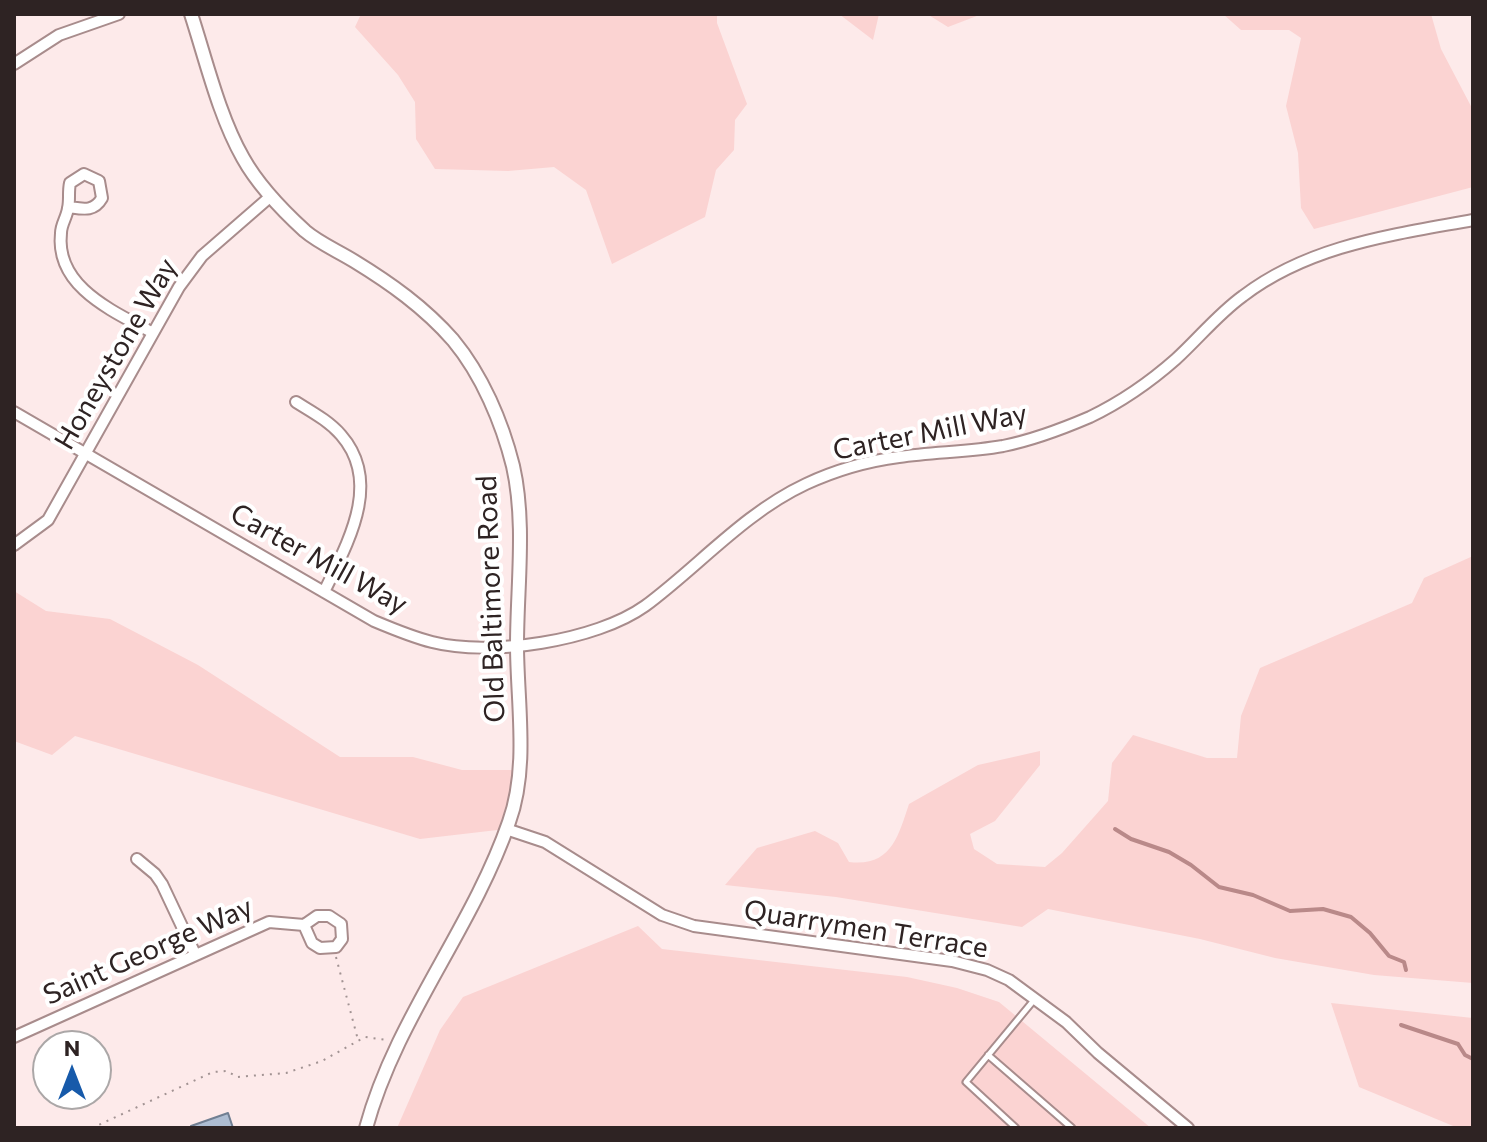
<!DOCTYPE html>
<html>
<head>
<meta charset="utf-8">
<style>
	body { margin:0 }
	#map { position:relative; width:1487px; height:1142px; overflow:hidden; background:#fdeaea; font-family:Commissioner,sans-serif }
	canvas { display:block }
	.frame { position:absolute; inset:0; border:16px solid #2e2323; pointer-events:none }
	.north { position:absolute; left:32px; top:1030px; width:80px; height:80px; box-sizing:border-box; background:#fff; border:2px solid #aba7a7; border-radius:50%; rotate:0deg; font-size:22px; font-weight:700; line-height:32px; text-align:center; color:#2e2323 }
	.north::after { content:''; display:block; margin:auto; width:28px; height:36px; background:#175aaa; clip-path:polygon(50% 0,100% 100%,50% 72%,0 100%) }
</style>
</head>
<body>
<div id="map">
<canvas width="1487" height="1142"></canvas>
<div class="frame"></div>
<div class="north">N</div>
</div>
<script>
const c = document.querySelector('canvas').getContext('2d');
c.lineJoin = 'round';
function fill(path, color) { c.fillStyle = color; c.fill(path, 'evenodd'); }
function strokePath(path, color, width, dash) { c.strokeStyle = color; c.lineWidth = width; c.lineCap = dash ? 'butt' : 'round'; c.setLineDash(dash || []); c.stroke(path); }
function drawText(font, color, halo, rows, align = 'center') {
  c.font = font + ' Commissioner,sans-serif'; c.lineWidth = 8; c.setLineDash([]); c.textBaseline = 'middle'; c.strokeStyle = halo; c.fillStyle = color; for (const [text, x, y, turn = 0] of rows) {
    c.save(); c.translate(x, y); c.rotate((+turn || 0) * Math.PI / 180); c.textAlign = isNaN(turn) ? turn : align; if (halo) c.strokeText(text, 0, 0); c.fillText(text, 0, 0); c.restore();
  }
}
fill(new Path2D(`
	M361 14H717V23L747 104 735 120 734 150 716 170 705 217 612 264 586 190 554 167 508 171 435 169 416 139 415 102 398 75 355 27Z
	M839 14H879L873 40Z
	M927 14H982L948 27Z
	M1223 14H1431L1441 49 1473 110V187L1314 229 1301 208 1298 153 1286 106 1301 38 1289 30H1241Z
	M1473 556V983L1374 975 1275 958 1200 939 1048 909 1022 927 836 897 725 885 757 848 815 831 838 843 849 862C891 867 898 837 909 804L978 765 1040 751V765L995 821 970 834 974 849 997 864 1045 867 1062 853 1108 801 1112 763 1133 735 1207 758H1237L1241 716 1260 668 1412 603 1424 578Z
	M14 591 46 611 110 619 198 665 340 757H413L462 770H519L506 829 420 839 75 736 52 755 14 741Z
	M638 926 662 949 907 977 957 988 999 1002 1151 1128H397L440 1030 463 997Z
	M1331 1003 1473 1018V1128H1458L1359 1087Z`), '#fbd3d2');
strokePath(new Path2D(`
	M1115 829 1131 839 1169 852 1191 865 1219 887 1253 895 1290 911 1323 909 1351 917 1370 933 1389 956 1404 962 1406 970
	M1401 1025 1458 1044 1465 1055 1473 1059`), '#b98989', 4);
const building = new Path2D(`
	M228 1113 233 1128H191V1126Z`);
fill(building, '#aebdd2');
strokePath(building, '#717f92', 2);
const service = new Path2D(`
	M988 1055 1072 1128
	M1016 1128 966 1082 1034 1000`);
const minor = new Path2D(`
	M14 64 59 35 119 14
	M69 207C83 209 94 212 102 198L99 181 84 174 70 183C68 192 70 200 68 208 67 217 61 224 61 233 55 287 113 311 153 333
	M296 402C312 412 329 421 341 435 383 483 347 544 324 592
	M14 412 374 621C393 629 412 637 432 642 490 657 596 641 645 606 699 566 744 513 806 484 834 471 868 461 899 457 933 452 969 452 1003 446 1033 440 1062 429 1090 417 1121 402 1150 382 1176 359 1199 338 1218 314 1243 296 1310 245 1392 235 1473 220
	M14 545 48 520 179 287 202 256 271 196
	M506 829 545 842 662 915 694 926 952 961 987 970 1009 980 1066 1022 1098 1053 1188 1128
	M137 859 155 874 162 884 195 954
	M317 916H329L341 924 342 939 336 947 320 948 312 943 304 925Z
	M14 1037 269 922 304 925`);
const tertiary = new Path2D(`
	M191 14C206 60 219 116 243 158 258 185 282 210 305 231 319 243 338 251 354 261 390 283 424 307 453 340 482 375 502 422 513 466 526 523 517 587 517 645 517 702 529 767 509 822 472 929 396 1018 366 1128`);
strokePath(service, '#a88c8c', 9);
strokePath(minor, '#a88c8c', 14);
strokePath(tertiary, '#a88c8c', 16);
strokePath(new Path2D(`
	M336 957 358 1040
	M92 1128 213 1072 227 1071 237 1077 286 1073 322 1061 365 1037 387 1040`), '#a29393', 2, [2, 6]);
strokePath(service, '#fff', 5);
strokePath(minor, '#fff', 10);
strokePath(tertiary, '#fff', 12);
drawText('28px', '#2e2323', '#fff', [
	["Honeystone Way",116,354,-60],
	["Carter Mill Way",930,432,-11],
	["Carter Mill Way",319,559,29],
	["Old Baltimore Road",491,599,-92],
	["Quarrymen Terrace",866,929,9],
	["Saint George Way",148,951,-24]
]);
</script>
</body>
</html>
